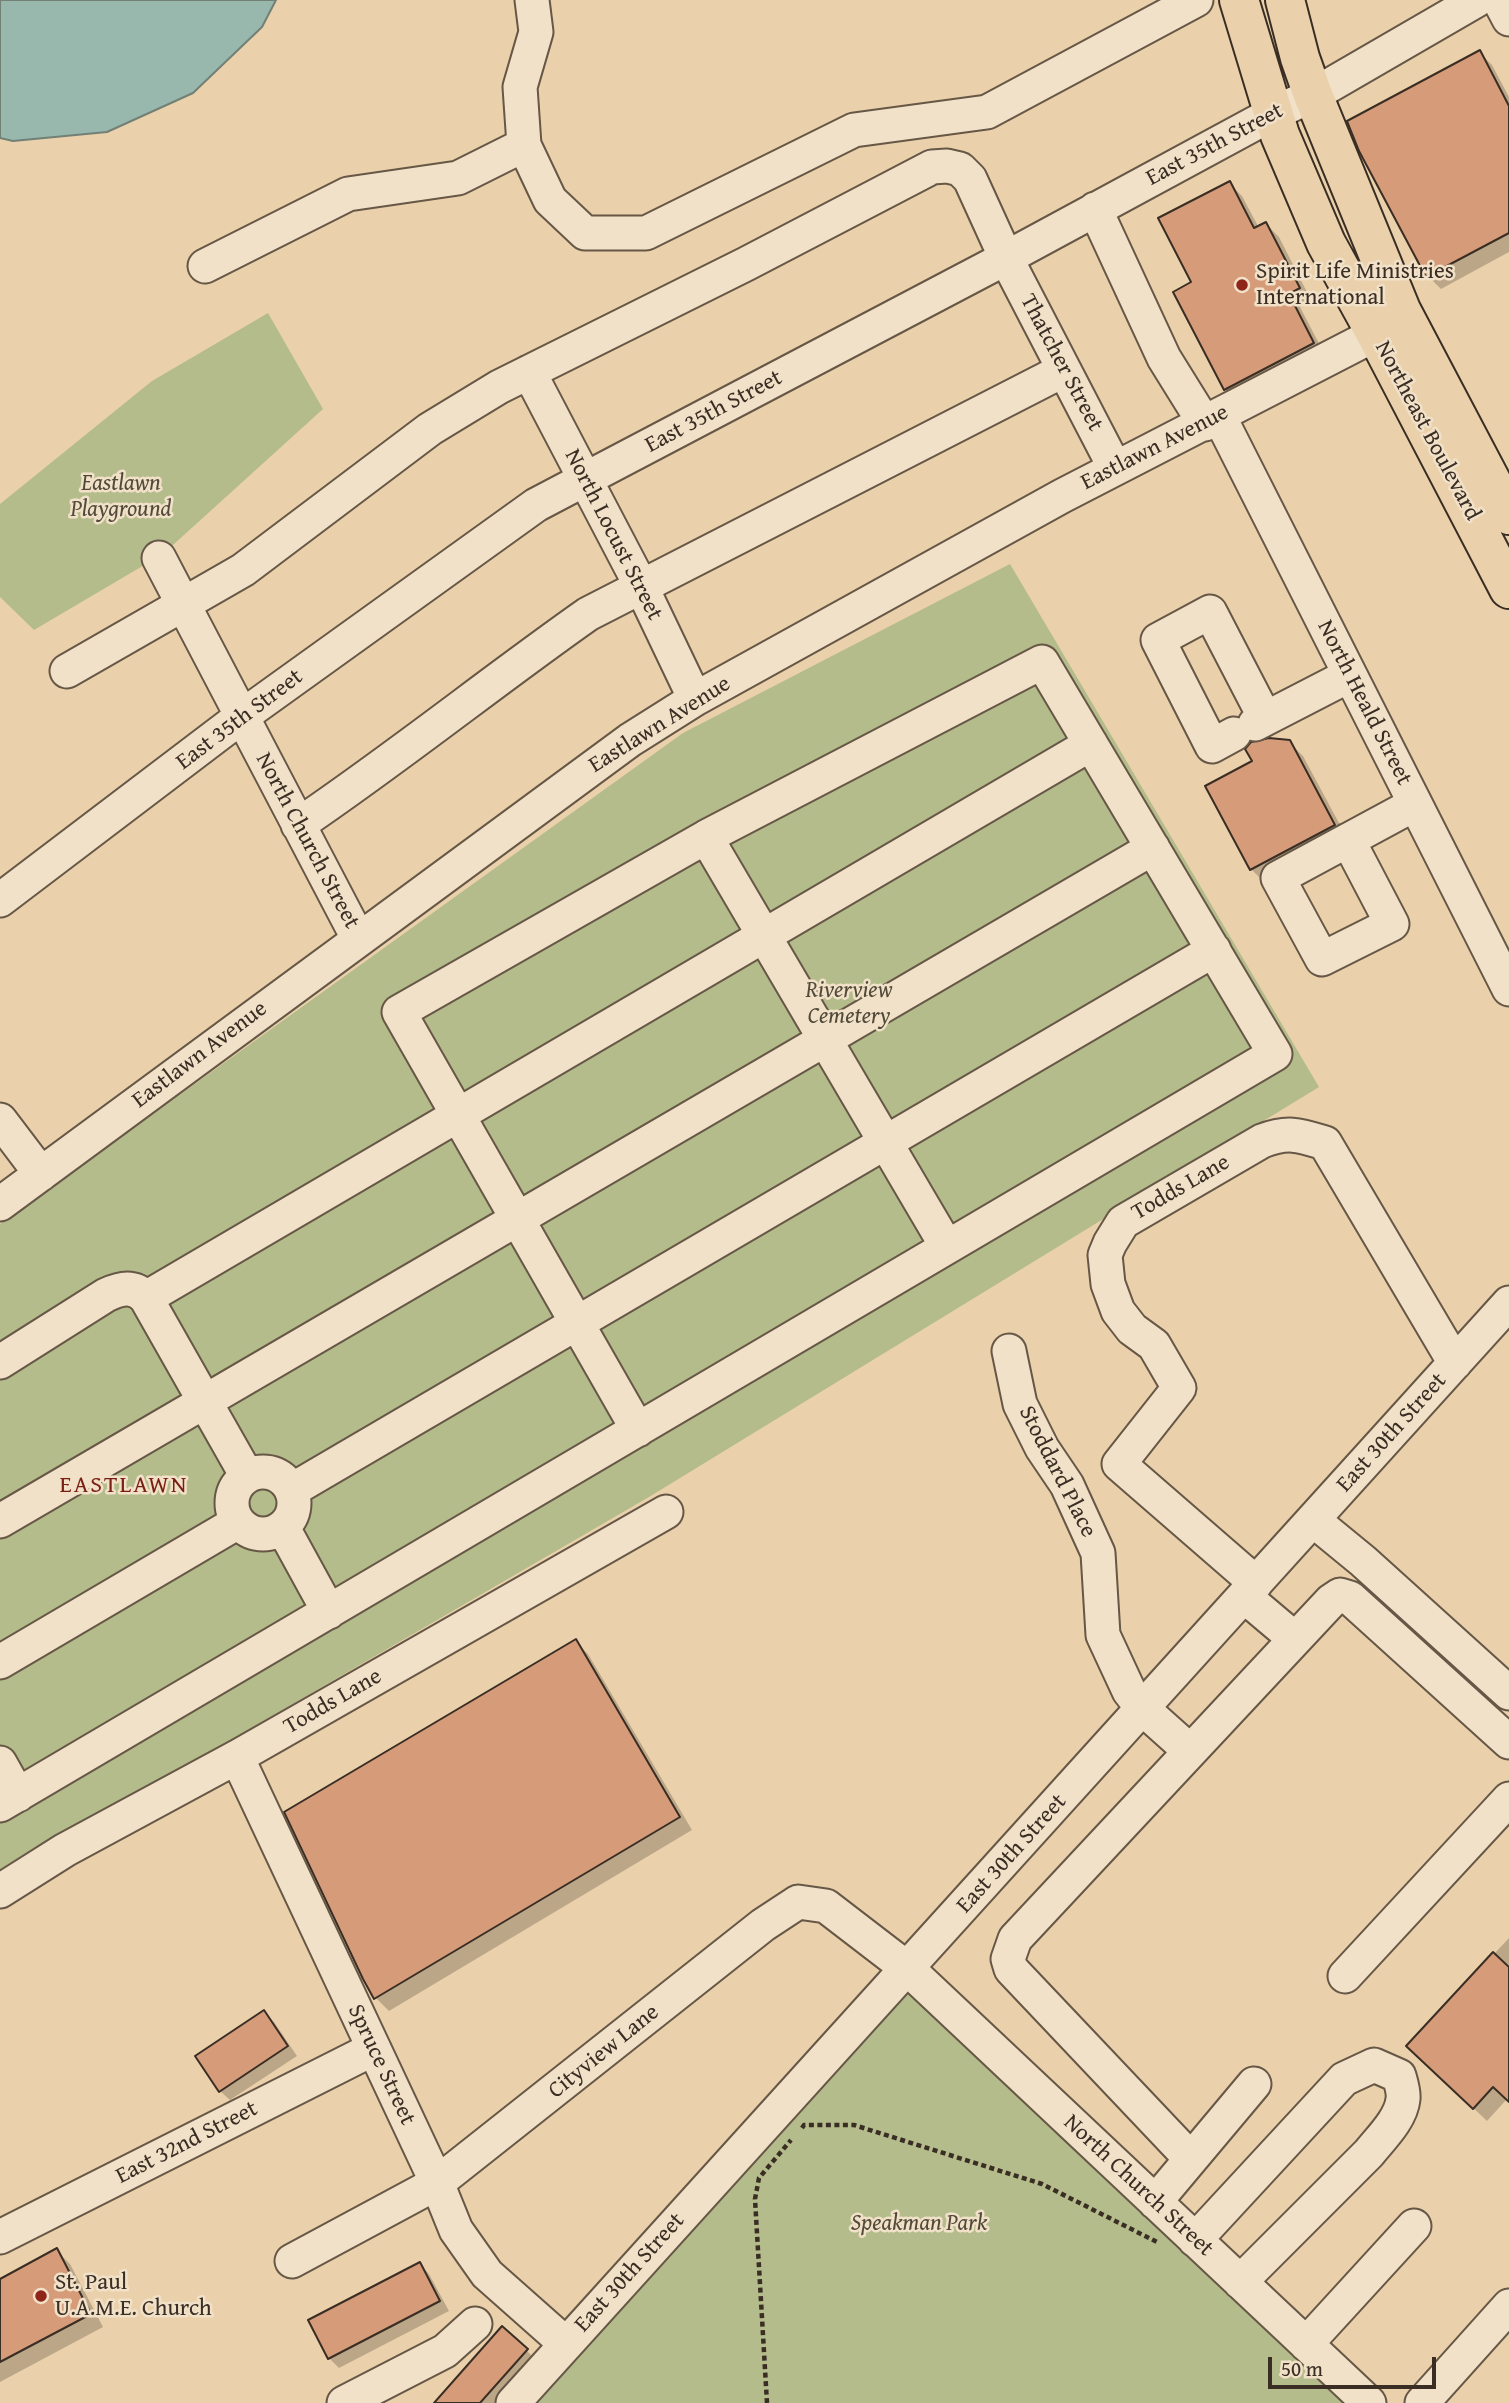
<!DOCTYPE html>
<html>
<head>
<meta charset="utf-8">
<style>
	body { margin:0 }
	#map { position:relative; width:1509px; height:2403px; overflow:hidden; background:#ead1ab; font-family:"Gentium Book Plus",serif }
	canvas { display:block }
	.scale { position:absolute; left:1268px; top:2357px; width:168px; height:32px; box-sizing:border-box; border:4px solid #3a2e24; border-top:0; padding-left:9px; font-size:21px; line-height:24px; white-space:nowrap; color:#3a2e24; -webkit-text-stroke:5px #f1e1c8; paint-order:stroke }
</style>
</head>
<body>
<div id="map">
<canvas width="1509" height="2403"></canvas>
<div class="scale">50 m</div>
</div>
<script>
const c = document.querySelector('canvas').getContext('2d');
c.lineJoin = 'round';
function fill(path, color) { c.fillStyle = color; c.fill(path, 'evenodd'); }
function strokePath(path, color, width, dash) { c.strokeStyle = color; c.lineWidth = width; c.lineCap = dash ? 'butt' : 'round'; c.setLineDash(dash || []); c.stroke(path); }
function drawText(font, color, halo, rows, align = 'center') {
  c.font = font + ' "Gentium Book Plus",serif'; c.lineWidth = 5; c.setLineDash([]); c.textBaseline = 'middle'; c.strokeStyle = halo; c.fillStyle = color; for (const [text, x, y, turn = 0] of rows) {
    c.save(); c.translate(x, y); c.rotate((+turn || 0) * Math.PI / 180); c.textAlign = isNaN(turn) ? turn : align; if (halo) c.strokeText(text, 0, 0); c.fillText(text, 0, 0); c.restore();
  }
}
fill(new Path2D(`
	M268 313 323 409 163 554 34 630 0 597V504L152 381Z
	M1010 564 1319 1087 649 1497 110 1810 0 1879V1224L683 733Z
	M908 1969 1369 2403H512Z`), '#b4bc8b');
const water = new Path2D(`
	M0 0H276L262 27 193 93 107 132 13 141 0 138Z`);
fill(water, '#98b7ad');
strokePath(water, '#728076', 2);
fill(new Path2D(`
	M1479 52 1492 65 1509 97V252L1441 289 1428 276Z
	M1229 183 1242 196 1259 228 1266 224 1279 237 1312 302 1300 307 1326 357 1238 402 1225 389 1175 293 1193 283Z
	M1289 742 1303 756 1347 838 1264 882 1251 869 1254 762Z
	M575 1641 588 1654 692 1830 389 2011 376 1998Z
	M1509 1938V2100L1507 2099 1487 2121 1408 2046Z
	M264 2012 274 2022 297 2056 230 2100 220 2091Z
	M57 2251 70 2264 103 2327 0 2382V2281Z
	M420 2264 429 2274 449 2311 339 2368 329 2358Z
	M526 2350 536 2360 498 2403H436Z`), '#0003');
const building = new Path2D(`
	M1480 50 1509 106V233L1426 277 1359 151 1347 121Z
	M1230 181 1254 228 1266 222 1300 288 1289 294 1314 343 1224 390 1173 292 1191 282 1158 218Z
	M1269 738 1290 740 1335 825 1250 870 1205 786 1252 761 1245 749 1251 742Z
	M576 1639 680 1817 374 1999 363 1979 284 1812Z
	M1493 1952 1509 1967V2102L1493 2087 1473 2109 1406 2046Z
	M264 2010 288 2046 219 2092 195 2056Z
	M57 2248 91 2314 0 2362V2279Z
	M420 2262 440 2301 328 2359 308 2320Z
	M502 2326 528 2349 480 2403H434Z`);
fill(building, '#d69c7a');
strokePath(building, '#3a2e24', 2);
const minor = new Path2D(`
	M532 0 536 32 520 87 524 145 550 200 585 233H646L854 130 987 112 1196 0
	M1499 0 1509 19
	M1095 209 1164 358 1205 424
	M205 266 348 194 458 178 524 145
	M529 372 641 586 695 699
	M1219 416 1509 989
	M159 558 358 938
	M67 671 243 570 430 429 499 387 746 264 932 167 947 166 960 169 970 179 1006 258 1115 468
	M1255 724 1350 675
	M1234 734 1212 746 1158 640 1210 612 1265 718
	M298 825C397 758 490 683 588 614L1064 370
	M706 837 947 1247
	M1348 840 1392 924 1322 959 1278 878 1415 804
	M0 900 241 717 536 505 1006 258 1274 113 1313 95 1477 0
	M0 1120 41 1174
	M0 1204 630 740 695 699 1062 496 1376 334
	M146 1298 1091 744
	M1009 1351 1020 1404 1042 1448 1067 1485 1098 1553 1103 1635 1129 1691 1143 1709 1190 1751
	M0 1362 106 1295C121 1288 134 1285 146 1298L247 1476
	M232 1503a31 31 0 1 1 62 0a31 31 0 1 1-62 0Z
	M292 1490 1214 950
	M1313 1520 1363 1561 1509 1693
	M0 1521 1153 848
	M283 1528 329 1612
	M1256 1583 1119 1464 1179 1388 1154 1345 1132 1329 1118 1311 1108 1284 1105 1255 1110 1243 1123 1222 1262 1141C1288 1131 1299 1135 1325 1143L1455 1363
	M1244 1596 1295 1639
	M0 1662 238 1522
	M237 1757 437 2183 456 2230 487 2274 566 2344
	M0 1763 18 1795
	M0 1805 1275 1054 1042 662 706 837 399 1012 638 1430
	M0 1891 65 1850 237 1757 666 1512
	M1345 1976 1509 1799
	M1191 2159 1011 1969 1008 1959 1015 1939 1331 1601 1340 1595 1350 1598 1509 1742
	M1155 2202 1254 2084
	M0 2237 373 2049
	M1195 2240 1344 2079 1374 2065 1399 2076C1401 2083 1404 2092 1403 2099 1401 2119 1381 2138 1369 2153L1240 2282
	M292 2261 437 2183 763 1925 798 1902 826 1906 908 1969 1369 2403
	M1306 2344 1414 2226
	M344 2403 445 2351 475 2324
	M513 2403 1509 1303
	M1422 2403 1509 2306`);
const major = new Path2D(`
	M1239 0 1280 135 1326 243 1376 334 1509 589
	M1285 0 1300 58 1313 95 1401 310 1509 515`);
strokePath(minor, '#665746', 37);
strokePath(major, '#3a2e24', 42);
strokePath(new Path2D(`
	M802 2128 804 2125H854L1042 2184 1157 2242
	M767 2403 755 2199 759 2178 791 2140`), '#3a2e24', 4.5, [5, 3.5]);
strokePath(minor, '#f1e1c8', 33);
strokePath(major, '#ead1ab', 38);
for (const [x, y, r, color] of [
	[1242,285,7,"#8f2418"],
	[41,2296,7,"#8f2418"]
]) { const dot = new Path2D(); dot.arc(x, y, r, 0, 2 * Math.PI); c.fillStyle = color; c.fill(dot); strokePath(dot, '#f1e1c8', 2.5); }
drawText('23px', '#3a2e24', '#f1e1c8', [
	["East 35th Street",1215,145,-28],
	["Thatcher Street",1061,363,62],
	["East 35th Street",714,412,-28],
	["Northeast Boulevard",1427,431,62],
	["Eastlawn Avenue",1155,448,-27],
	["North Locust Street",613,535,63],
	["North Heald Street",1364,703,63],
	["East 35th Street",240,720,-37],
	["Eastlawn Avenue",660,725,-32],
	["North Church Street",307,841,62],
	["Eastlawn Avenue",200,1055,-37],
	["Todds Lane",1181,1188,-30],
	["East 30th Street",1392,1433,-48],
	["Stoddard Place",1057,1472,63],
	["Todds Lane",333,1702,-30],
	["East 30th Street",1012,1854,-48],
	["Cityview Lane",604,2052,-39],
	["Spruce Street",381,2065,65],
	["East 32nd Street",187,2143,-27],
	["North Church Street",1138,2186,43],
	["East 30th Street",630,2273,-48]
]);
drawText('23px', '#3a2e24', '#f1e1c8', [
	["Spirit Life Ministries",1256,272],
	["International",1256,298],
	["St. Paul",55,2283],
	["U.A.M.E. Church",55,2309]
], 'left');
drawText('italic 23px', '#524a39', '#f1e1c8', [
	["Eastlawn",121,484],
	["Playground",121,510],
	["Riverview",849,991],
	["Cemetery",849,1017],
	["Speakman Park",919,2224]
]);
c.letterSpacing = '2px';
drawText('24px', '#7a1f14', '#f1e1c8', [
	["EASTLAWN",124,1486]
]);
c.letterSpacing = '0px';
</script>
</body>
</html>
